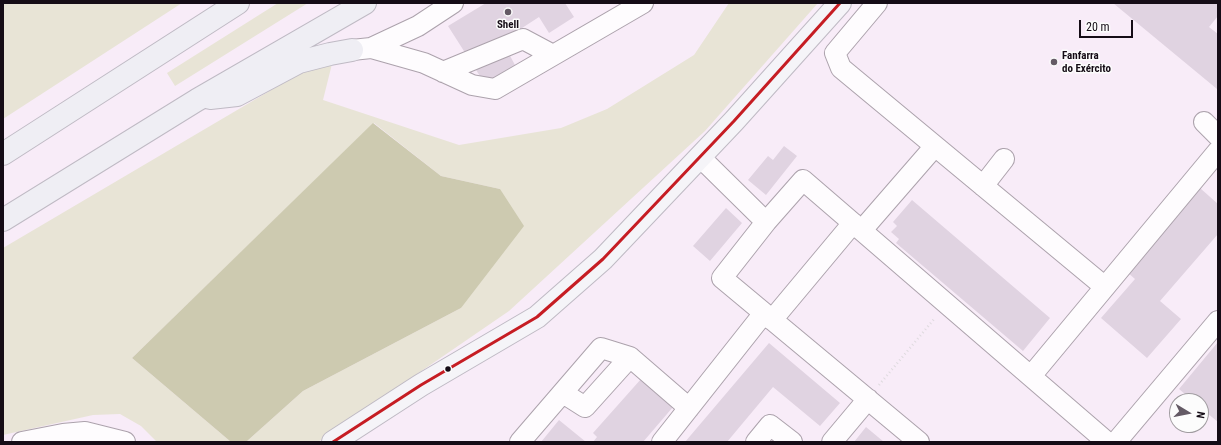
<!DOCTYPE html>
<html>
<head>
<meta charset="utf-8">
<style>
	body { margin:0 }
	#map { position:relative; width:1221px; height:445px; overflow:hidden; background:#f8ecf8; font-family:"Roboto Condensed",sans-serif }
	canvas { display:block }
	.frame { position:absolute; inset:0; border:4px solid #150c16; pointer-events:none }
	.north { position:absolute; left:1169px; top:393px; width:40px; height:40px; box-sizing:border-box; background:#fcfcfc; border:1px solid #a09ca0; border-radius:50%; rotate:100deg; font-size:11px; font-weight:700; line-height:16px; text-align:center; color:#150c16 }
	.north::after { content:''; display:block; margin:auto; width:14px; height:18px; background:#645a65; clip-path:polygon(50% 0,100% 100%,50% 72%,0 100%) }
	.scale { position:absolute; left:1079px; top:20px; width:54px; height:18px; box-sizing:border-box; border:2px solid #150c16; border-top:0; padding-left:5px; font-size:12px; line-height:14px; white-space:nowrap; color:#150c16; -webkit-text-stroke:3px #fcfcfc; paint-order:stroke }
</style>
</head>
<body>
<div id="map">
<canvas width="1221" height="445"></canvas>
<div class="frame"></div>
<div class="north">N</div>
<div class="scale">20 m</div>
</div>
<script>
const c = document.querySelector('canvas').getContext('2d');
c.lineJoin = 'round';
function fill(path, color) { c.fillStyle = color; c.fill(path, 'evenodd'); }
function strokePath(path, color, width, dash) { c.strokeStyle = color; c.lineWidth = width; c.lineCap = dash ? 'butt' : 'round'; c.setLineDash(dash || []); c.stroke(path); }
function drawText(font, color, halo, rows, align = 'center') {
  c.font = font + ' "Roboto Condensed",sans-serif'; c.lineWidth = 3; c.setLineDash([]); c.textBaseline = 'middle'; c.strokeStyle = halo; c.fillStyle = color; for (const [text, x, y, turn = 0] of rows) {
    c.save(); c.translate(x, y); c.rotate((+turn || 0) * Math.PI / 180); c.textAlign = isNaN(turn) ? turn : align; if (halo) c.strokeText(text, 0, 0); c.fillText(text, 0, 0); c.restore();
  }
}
fill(new Path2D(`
	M3 3H182L3 119Z
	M278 3H308L175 86 167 73Z
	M729 3H818L705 131 509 311 318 442H246L303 391 461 308 500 189 441 176 374 123 132 358 231 442H157L141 426 120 414 93 415 3 435V248L300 73 332 64 323 100 459 145 561 128 607 109 694 55Z`), '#e8e4d6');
fill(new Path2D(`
	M373 123 441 176 500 189 524 226 461 308 303 391 246 442H231L132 358Z`), '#cdcab0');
fill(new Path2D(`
	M486 3H565L574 17 549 33 539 17 502 41 515 65 485 84 448 26Z
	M1113 3H1218V16L1209 27 1218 34V88L1217 89Z
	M784 146 797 156 766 195 748 180 768 156 773 160Z
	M1200 188 1218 204V234L1160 301 1181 319 1147 358 1101 318 1135 279 1127 272Z
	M912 200 1050 318 1023 351 896 243 899 239 891 232 897 226 893 222Z
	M726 208 742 223 710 261 693 246Z
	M1218 342V422L1201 408V401H1193L1179 389Z
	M769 343 840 403 820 426 773 387 727 442H685Z
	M641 379 673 407 643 442H593L597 437 593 433Z
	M559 420 586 442H541Z
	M866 427 884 442H854Z`), '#e0d3e1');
const minor = new Path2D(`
	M877 3 835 53 841 68 1105 287
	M371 48 418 26 453 3
	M352 50 371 48 424 63 472 85 495 89 643 3
	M443 72 523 39 553 55
	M1204 122 1218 136
	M700 157 766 222 803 180 1107 442
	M983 186 1004 159
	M766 222 722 278 919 442
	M862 230 935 146
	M772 320 853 223
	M1031 376 1218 151
	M563 393 585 407 630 357
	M22 442 63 434 85 432 125 442
	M520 442 601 348 630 357 689 408
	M662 442 764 313
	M756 442 770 425 792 442
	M832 442 868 399
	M1116 442 1218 321`);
const major = new Path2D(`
	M333 442 421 385 537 317 603 259 734 121 840 3`);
const highway = new Path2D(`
	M210 98 237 95 299 62 330 54 352 50
	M3 154 238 3
	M3 220 197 100 365 3`);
strokePath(minor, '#aca2ac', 22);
strokePath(major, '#bfbac4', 24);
strokePath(highway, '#bfbac4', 24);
strokePath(new Path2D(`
	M879 385 935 318`), '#dedade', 2.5, [1, 3]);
strokePath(minor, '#fefcfe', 20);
strokePath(major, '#f5f4f8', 22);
strokePath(highway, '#efeef4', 22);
strokePath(new Path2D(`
	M333 442 421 385 537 317 603 259 734 121 840 3`), '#c61d23', 3);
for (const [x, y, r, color] of [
	[508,12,4,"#645a65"],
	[1054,62,4,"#645a65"],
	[448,369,3.5,"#150c16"]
]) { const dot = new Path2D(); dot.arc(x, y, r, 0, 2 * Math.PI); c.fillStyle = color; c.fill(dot); strokePath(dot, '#fcfcfc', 1.5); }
drawText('bold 11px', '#150c16', '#fcfcfc', [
	["Shell",508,25],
	["Fanfarra",1062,56,"left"],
	["do Exército",1062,69,"left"]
]);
</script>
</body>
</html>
